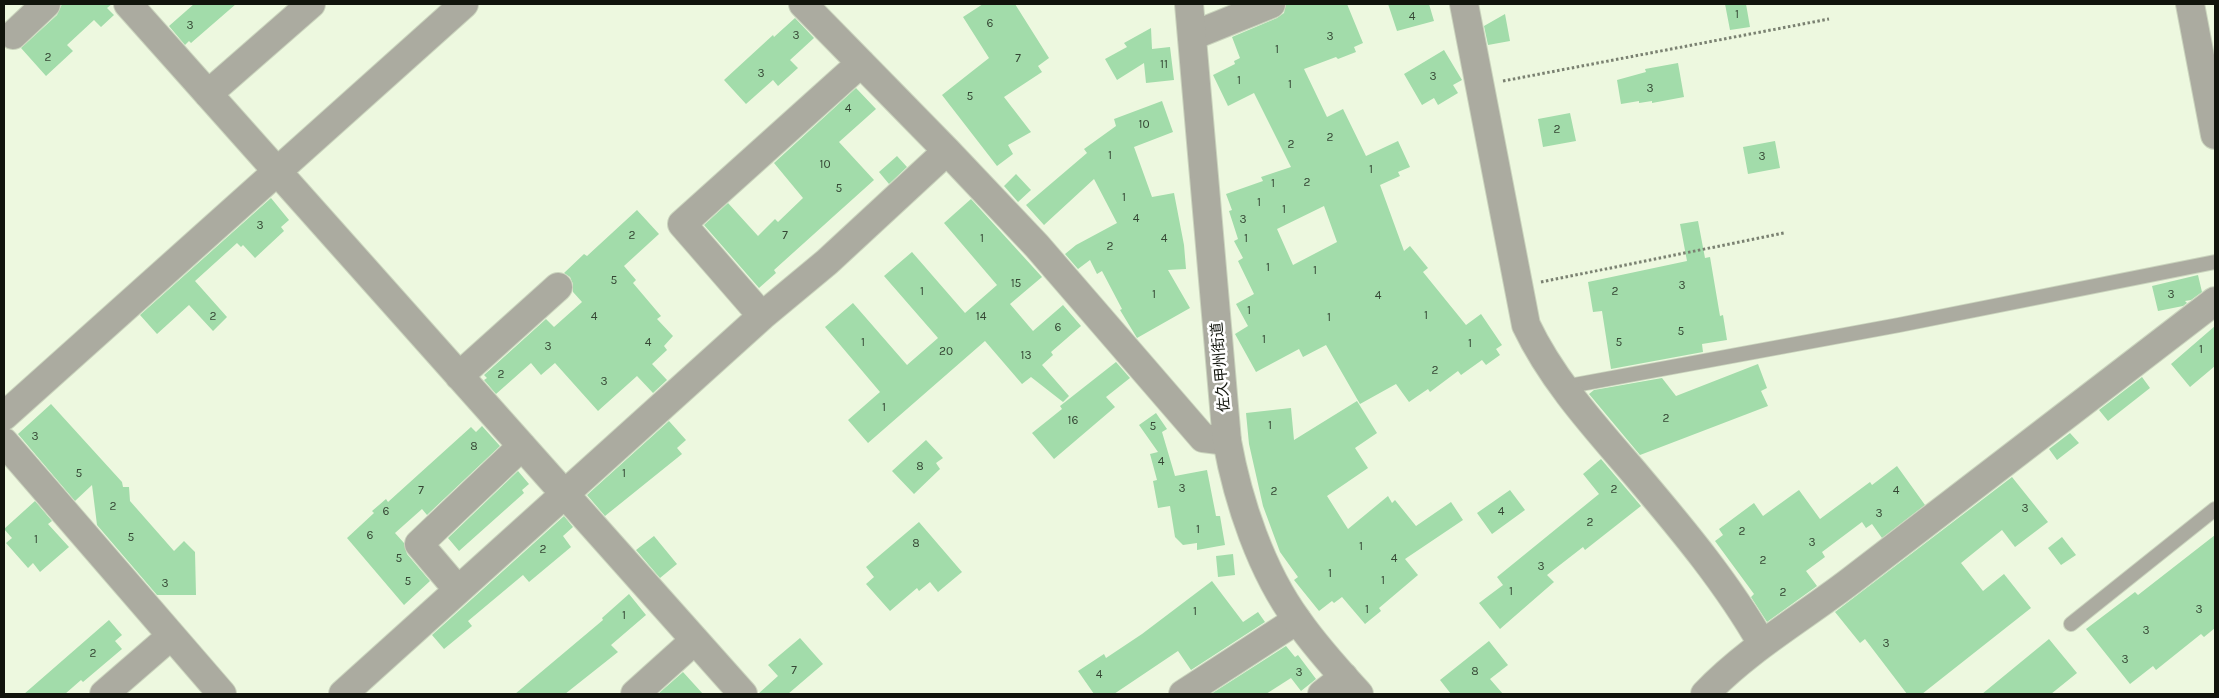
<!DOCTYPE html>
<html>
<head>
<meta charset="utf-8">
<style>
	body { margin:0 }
	#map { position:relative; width:2219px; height:698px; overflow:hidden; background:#edf8df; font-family:Karla,sans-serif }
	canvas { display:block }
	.frame { position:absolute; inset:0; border:5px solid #11140c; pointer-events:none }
</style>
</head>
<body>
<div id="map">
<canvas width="2219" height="698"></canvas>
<div class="frame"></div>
</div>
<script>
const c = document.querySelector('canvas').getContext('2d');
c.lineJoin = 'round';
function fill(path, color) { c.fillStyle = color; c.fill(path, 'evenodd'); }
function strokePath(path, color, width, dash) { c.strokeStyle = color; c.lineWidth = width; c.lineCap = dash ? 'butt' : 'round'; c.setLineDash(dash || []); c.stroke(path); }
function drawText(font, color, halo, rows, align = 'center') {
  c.font = font + ' Karla,"Noto Sans JP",sans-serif'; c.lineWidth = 5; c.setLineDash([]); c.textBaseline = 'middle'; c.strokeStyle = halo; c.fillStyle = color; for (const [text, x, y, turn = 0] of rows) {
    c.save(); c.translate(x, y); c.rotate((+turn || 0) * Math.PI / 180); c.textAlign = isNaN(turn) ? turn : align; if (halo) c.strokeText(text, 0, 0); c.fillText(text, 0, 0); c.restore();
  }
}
fill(new Path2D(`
	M62 4H112L107 8 114 15 101 27 94 20 67 45 73 51 46 76 21 48 57 15Z
	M194 4H236L191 43 189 41 185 45 169 26Z
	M983 4H1015L1049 58 1038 66 1042 72 1004 97 1031 132 1008 145 1013 154 997 166 942 95 989 58 963 17Z
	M1286 4H1347L1363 43 1354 47 1356 52 1338 59 1336 57 1304 69 1327 117 1343 109 1366 156 1398 141 1410 167 1398 172 1400 176 1380 185 1404 251 1410 246 1428 268 1423 272 1466 325 1481 314 1502 345 1496 349 1500 355 1486 365 1482 360 1461 375 1458 371 1430 392 1428 389 1409 402 1396 384 1360 404 1326 345 1303 357 1299 349 1256 372 1235 334 1248 326 1236 304 1254 294 1238 261 1243 258 1234 241 1238 239 1229 211 1232 210 1226 194 1263 181 1261 177 1291 167 1254 93 1228 106 1213 75 1235 64 1234 61 1240 58 1232 37 1277 18 1284 13ZM1324 206 1337 242 1293 265 1277 229Z
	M1388 4H1429L1434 21 1397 31Z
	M1725 4H1746L1750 27 1730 30Z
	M1505 14 1510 41 1488 45 1484 26Z
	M795 18 814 38 790 60 798 68 778 86 773 80 746 104 724 80 773 35 774 37Z
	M1151 28 1152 49 1170 47 1174 80 1146 83 1144 63 1117 80 1105 59 1127 47 1124 43Z
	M1444 50 1462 80 1453 85 1458 93 1438 105 1434 98 1422 105 1404 74Z
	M1678 63 1684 97 1652 103V101L1639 103V101L1621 104 1617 80 1646 72 1645 69Z
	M856 88 876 109 839 142 874 180 774 270 776 273 759 288 704 225 728 203 758 236 775 219 778 222 803 198 774 163Z
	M1162 101 1173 132 1134 147 1152 197 1174 193 1184 245 1186 269 1168 270 1190 308 1137 338 1120 310 1122 309 1102 271 1097 274 1090 260 1078 269 1065 254 1076 245 1117 223 1094 179 1044 225 1026 205 1087 153 1084 149 1116 126 1114 119Z
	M1570 113 1576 141 1543 147 1538 119Z
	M1775 141 1780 168 1748 174 1743 147Z
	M897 156 907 167 889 184 879 172Z
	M1016 174 1031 190 1018 202 1004 186Z
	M271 198 289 220 281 227 284 231 255 258 243 245 241 247 237 243 195 281 227 317 213 331 189 305 157 334 140 315Z
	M971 199 1042 277 1010 304 1033 331 1063 305 1081 326 1051 352 1053 355 1042 365 1069 396 1063 402 1031 377 1022 384 985 341 868 443 848 420 880 392 825 327 853 303 907 365 938 338 884 276 912 252 965 313 997 285 944 223Z
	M637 210 659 234 624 266 636 280 633 283 661 316 657 319 673 336 664 346 667 350 652 364 667 380 653 393 637 376 598 411 555 363 541 375 531 363 496 394 484 380 487 378 484 375 546 319 554 327 582 302 573 292V284L570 277 564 273 584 254 587 256Z
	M1698 221 1705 258 1710 257 1720 316 1723 315 1727 340 1702 344 1703 352 1611 369 1602 311 1593 312 1588 282 1687 261 1680 224Z
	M2198 275 2202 292 2191 300 2185 301 2187 303 2183 306 2158 311 2152 286Z
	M2215 326V366L2190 387 2171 364Z
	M1116 362 1130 378 1106 397 1115 407 1054 459 1032 433 1062 409 1060 406Z
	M1758 364 1767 388 1761 391 1768 406 1640 455 1589 394 1594 390 1662 378 1676 396Z
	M2142 377 2150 388 2108 421 2099 410Z
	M1357 401 1377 433 1355 448 1368 468 1327 496 1348 529 1388 496 1392 503 1395 500 1416 526 1451 502 1463 520 1405 559 1418 575 1379 608 1381 611 1365 624 1342 597 1334 603 1332 601 1319 611 1294 580 1298 577 1280 552 1263 506 1249 444 1246 413 1291 408 1294 440Z
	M51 404 122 482 123 487H129L130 501 174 551 184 541 195 552 196 595H157L97 525 92 485 75 501 18 434Z
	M1156 413 1167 429 1162 432 1175 476 1207 470 1216 516H1220L1225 545 1197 550V543L1183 545 1175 537 1170 506 1158 508 1153 481 1157 480 1150 454 1158 452 1139 425Z
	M669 421 686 440 677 448 682 454 605 516 587 495Z
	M482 426 500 446 427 515 422 509 395 533 404 543 407 554 430 581 404 605 347 538 374 513 372 511 386 499 388 502 471 427 476 432Z
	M2070 433 2079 443 2057 460 2049 449Z
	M926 440 943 458 936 463 940 469 914 494 892 471Z
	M1601 459 1641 506 1585 550 1583 547 1547 575 1554 582 1500 629 1479 603 1503 585 1497 577 1599 494 1583 474Z
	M1897 466 1925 505 1882 538 1872 524 1866 528 1862 522 1822 552 1825 557 1806 571 1817 586 1767 622 1751 597 1754 594 1715 541 1723 535 1719 529 1754 503 1763 516 1799 490 1820 519 1870 482 1872 485Z
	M518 471 529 484 522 490 524 493 459 551 448 538Z
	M2012 477 2048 522 2015 547 2002 530 1961 563 1983 591 2004 574 2031 608 1922 694H1907L1865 639 1860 643 1835 612Z
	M1510 490 1525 510 1492 534 1477 513Z
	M35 501 52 521 48 524 69 547 40 572 33 563 28 568 6 543 12 538 4 529Z
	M564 516 573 527 563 536 571 547 529 582 523 575 468 621 472 626 444 649 432 635Z
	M919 522 962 572 938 592 930 582 919 591 917 588 890 611 866 584 874 577 866 567Z
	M2215 535V628L2204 637 2201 634 2156 670 2153 666 2130 684 2086 629 2135 592 2138 595Z
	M654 536 677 564 660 578 636 550Z
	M2062 537 2076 555 2061 565 2048 548Z
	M1233 554 1235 575 1218 577 1216 556Z
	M1212 581 1243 622 1258 612 1265 622 1191 670 1178 651 1114 694H1094L1078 671 1104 654 1106 658 1142 634Z
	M629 594 646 615 611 645 618 652 565 694H515L603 620 602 618Z
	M109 620 122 635 115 641 122 649 83 682 81 680 65 694H24Z
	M800 638 823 664 788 694H758L778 676 768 665Z
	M2049 639 2077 673 2051 694H1982Z
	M1489 641 1508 665 1490 679 1503 694H1451L1440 680Z
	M1286 646 1295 657 1298 655 1316 679 1301 691 1291 678 1266 694H1211Z
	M683 672 703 694H658Z`), '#a2dcaa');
const service = new Path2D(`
	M1564 387 1899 325 2215 262
	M2071 624 2215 509`);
const minor = new Path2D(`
	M128 4 743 694
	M803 4 947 151 1037 246 1203 438 1227 441
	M1464 4 1526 325C1553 382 1597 429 1638 477 1682 529 1728 584 1762 644
	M2190 4 2215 135
	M13 35 46 4
	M1192 36 1271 4
	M208 94 311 4
	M762 316 682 224 861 63
	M459 376 558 287
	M4 416 464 4
	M4 442 222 694
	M458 590 419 544 522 446
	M104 694 171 636
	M343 694 762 316 827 262 947 151
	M635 694 695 640
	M1183 694 1297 620
	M1322 694 1344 677
	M1705 694C1750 647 1806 616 1857 576 1977 485 2096 393 2215 301`);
const tertiary = new Path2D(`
	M1189 4 1227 441C1238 501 1261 571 1298 621 1316 647 1338 671 1359 694`);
strokePath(service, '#cad4bd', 16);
strokePath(minor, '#cad4bd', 30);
strokePath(tertiary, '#cad4bd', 30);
strokePath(new Path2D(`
	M1503 81 1829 19
	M1541 282 1784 233`), '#7a8171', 3, [2.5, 2.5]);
strokePath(service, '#ababa0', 14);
strokePath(minor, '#ababa0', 28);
strokePath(tertiary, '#ababa0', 28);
drawText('12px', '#354634', null, [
	["1",1737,15],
	["4",1412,17],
	["6",990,24],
	["3",190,26],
	["3",796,36],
	["3",1330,37],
	["1",1277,50],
	["2",48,58],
	["7",1018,59],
	["11",1164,65],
	["3",761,74],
	["3",1433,77],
	["1",1239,81],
	["1",1290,85],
	["3",1650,89],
	["5",970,97],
	["4",848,109],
	["10",1144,125],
	["2",1557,130],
	["2",1330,138],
	["2",1291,145],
	["1",1110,156],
	["3",1762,157],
	["10",825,165],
	["1",1371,170],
	["2",1307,183],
	["1",1273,184],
	["5",839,189],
	["1",1124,198],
	["1",1259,203],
	["1",1284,210],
	["4",1136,219],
	["3",1243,220],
	["3",260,226],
	["2",632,236],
	["7",785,236],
	["1",982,239],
	["4",1164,239],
	["1",1246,239],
	["2",1110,247],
	["1",1268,268],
	["1",1315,271],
	["5",614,281],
	["15",1016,284],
	["3",1682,286],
	["1",922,292],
	["2",1615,292],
	["1",1154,295],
	["3",2171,295],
	["4",1378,296],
	["1",1249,311],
	["1",1426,316],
	["2",213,317],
	["4",594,317],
	["14",981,317],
	["1",1329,318],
	["6",1058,328],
	["5",1681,332],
	["1",1264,340],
	["4",648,343],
	["1",863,343],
	["5",1619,343],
	["1",1470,344],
	["3",548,347],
	["1",2201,350],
	["20",946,352],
	["13",1026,356],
	["2",1435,371],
	["2",501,375],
	["3",604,382],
	["1",884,408],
	["2",1666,419],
	["16",1073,421],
	["1",1270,426],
	["5",1153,427],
	["3",35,437],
	["8",474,447],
	["4",1161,462],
	["8",920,467],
	["5",79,474],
	["1",624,474],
	["3",1182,489],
	["2",1614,490],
	["7",421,491],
	["4",1896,491],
	["2",1274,492],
	["2",113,507],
	["3",2025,509],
	["6",386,512],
	["4",1501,512],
	["3",1879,514],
	["2",1590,523],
	["1",1198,530],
	["2",1742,532],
	["6",370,536],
	["5",131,538],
	["1",36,540],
	["3",1812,543],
	["8",916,544],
	["1",1361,547],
	["2",543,550],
	["5",399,559],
	["4",1394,559],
	["2",1763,561],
	["3",1541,567],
	["1",1330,574],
	["1",1383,581],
	["5",408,582],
	["3",165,584],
	["1",1511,592],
	["2",1783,593],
	["1",1367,610],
	["3",2199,610],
	["1",1195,612],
	["1",624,616],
	["3",2146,631],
	["3",1886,644],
	["2",93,654],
	["3",2125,660],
	["7",794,671],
	["8",1475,672],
	["3",1299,673],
	["4",1099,675]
]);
drawText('15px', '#11140c', '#fff', [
	["佐久甲州街道",1221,367,-95]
]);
</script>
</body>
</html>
